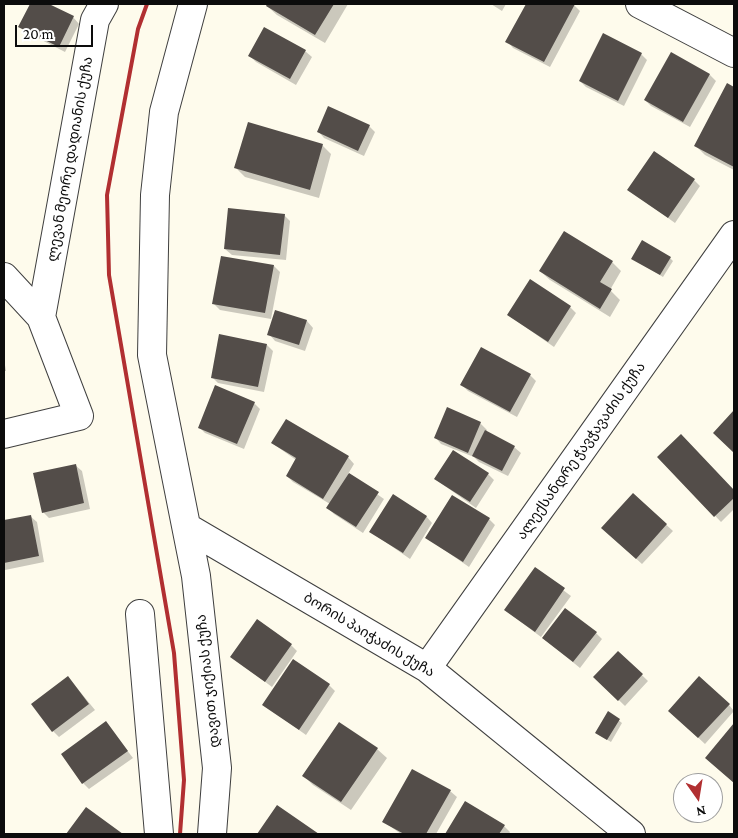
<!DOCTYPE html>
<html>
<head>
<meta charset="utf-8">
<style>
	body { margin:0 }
	#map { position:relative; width:738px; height:838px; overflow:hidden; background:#fefbec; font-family:"Crimson Pro",serif }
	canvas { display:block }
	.frame { position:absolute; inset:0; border:5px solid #0c0c0c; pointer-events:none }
	.north { position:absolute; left:673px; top:773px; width:50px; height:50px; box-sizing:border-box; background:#fff; border:1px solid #9e9e9e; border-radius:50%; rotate:167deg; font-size:14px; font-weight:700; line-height:20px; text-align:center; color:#0c0c0c }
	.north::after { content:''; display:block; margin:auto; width:18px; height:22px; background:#b12f31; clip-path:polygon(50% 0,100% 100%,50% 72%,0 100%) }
	.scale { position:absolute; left:15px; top:25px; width:78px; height:22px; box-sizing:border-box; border:2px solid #0c0c0c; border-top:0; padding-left:6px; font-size:15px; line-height:18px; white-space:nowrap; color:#0c0c0c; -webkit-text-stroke:4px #fff; paint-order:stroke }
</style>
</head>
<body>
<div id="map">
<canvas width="738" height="838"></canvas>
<div class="frame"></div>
<div class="north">N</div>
<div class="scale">20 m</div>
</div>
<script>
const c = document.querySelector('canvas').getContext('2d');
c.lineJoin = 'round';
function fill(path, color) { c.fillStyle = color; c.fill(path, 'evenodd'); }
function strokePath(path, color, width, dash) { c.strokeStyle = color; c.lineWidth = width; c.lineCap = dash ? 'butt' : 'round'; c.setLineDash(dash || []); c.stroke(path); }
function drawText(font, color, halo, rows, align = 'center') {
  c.font = font + ' "Crimson Pro","Noto Sans Georgian",serif'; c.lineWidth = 5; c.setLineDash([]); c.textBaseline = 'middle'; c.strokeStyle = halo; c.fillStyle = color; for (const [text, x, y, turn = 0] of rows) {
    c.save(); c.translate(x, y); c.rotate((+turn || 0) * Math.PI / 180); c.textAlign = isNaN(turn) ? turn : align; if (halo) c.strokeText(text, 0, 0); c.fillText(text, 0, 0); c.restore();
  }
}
fill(new Path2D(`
	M31 4H46L73 17 79 24 65 52 26 32 20 26Z
	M269 4H348L325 43 277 15 267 6Z
	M491 4H506L502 11Z
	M527 4H573L580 11 550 67 513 48 507 41Z
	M305 51 312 57 296 85 256 62 250 56Z
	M641 54 647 60 624 106 586 87 580 81Z
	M710 75 716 81 690 127 651 106 645 100Z
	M727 85 734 88V170L705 155 695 145Z
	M369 126 375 132 364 156 324 138 318 131Z
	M322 145 331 154 319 198 245 177 236 168Z
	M694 180 700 186 675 223 629 190Z
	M284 215 290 221 286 260 232 255 225 249Z
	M670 258 673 261 663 277 636 261Z
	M612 262 621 271 610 290 620 300 610 317 550 280 540 271Z
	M274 266 280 272 271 319 220 310 213 303Z
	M570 307 576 313 554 347 508 315Z
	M276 312 307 321 313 328 305 351 275 341 269 334Z
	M267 345 273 351 264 392 218 383 212 377Z
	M4 359 6 371H4Z
	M530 375 536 381 517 417 468 391 462 385Z
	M254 403 260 409 244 449 205 433 199 427Z
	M448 409 480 423 487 430 486 432 514 447 521 453 508 476 479 462 474 457 441 444 435 437Z
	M681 436 734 492V509L721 522 659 457Z
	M272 443 348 457 354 464 348 474 384 499 363 533 334 514 328 508 330 504 293 482 287 476 296 460Z
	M75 465 82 471 90 509 49 518 43 512Z
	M488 474 494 480 476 508 435 479Z
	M633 494 673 531 642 564 609 534Z
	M30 516 37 522 44 562 5 570 4 521Z
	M426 516 432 523 410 559 371 532Z
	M489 519 495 525 469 567 427 538Z
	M535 569 571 596 541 637 505 610Z
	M596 633 602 639 580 668 543 638Z
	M291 645 297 651 272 687 232 657Z
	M618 652 648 681 625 706 595 677Z
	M68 677 95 710 59 737 53 731Z
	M329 685 335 691 306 735 264 705Z
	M729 705 734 711 705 744 676 717Z
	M609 713 622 723 611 742 599 735Z
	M106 723 133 758 89 789 83 783Z
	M339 723 377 749 387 758 351 810 313 785 304 776Z
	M734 725V783L706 758Z
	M413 770 450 791 457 797 436 834H401L384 822Z
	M465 802 504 826 510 832 509 834H446Z
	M277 807 317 834H258Z
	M87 809 121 834H68Z`), '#0003');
fill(new Path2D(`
	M30 4H49L74 16 59 47 18 27Z
	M267 4H334L315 35 266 6Z
	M526 4H575L544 62 505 42Z
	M264 27 306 50 290 79 248 56Z
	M603 33 642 53 618 101 579 81Z
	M671 52 710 74 683 122 644 100Z
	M727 83 734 87V167L694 146Z
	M328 106 370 125 358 151 317 132Z
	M248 122 323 144 310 190 234 168Z
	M654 151 695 179 668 218 627 190Z
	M228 208 285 214 280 255 224 249Z
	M564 231 613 261 600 282 612 289 600 309 539 271Z
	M642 240 671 257 660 275 631 259Z
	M221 256 274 265 265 313 212 304Z
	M530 279 571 306 548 342 507 315Z
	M275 310 307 320 299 345 267 335Z
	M219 334 267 344 258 387 211 378Z
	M481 347 531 374 510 412 460 385Z
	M215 385 255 402 237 444 198 428Z
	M447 407 481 422 468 453 434 438Z
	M734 410V453L713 433Z
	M286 419 349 456 323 499 286 476 296 458 271 443Z
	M485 430 515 446 502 471 472 456Z
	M681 434 734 490V498L714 517 657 457Z
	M453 450 489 473 470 502 434 479Z
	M76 464 84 503 42 513 33 473Z
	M349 473 379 492 356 527 326 508Z
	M633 493 667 524 636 559 601 528Z
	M393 494 427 516 403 553 369 532Z
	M452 495 490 518 463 562 425 538Z
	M31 515 39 556 4 563V520Z
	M535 567 565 588 535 632 504 610Z
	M565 608 597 632 573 662 542 638Z
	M257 619 292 644 265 682 230 657Z
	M618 651 643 674 618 701 593 677Z
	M293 659 330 684 299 730 262 705Z
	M68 676 89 704 52 732 31 704Z
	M699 676 730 704 698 738 668 711Z
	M608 711 620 719 607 740 595 733Z
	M106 721 128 751 82 784 61 754Z
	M339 722 378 748 341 802 302 776Z
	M734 723V783L705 758Z
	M412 769 451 790 426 834H404L382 822Z
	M465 801 505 825 499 834H445Z
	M277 805 319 834H257Z
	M86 807 123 834H66Z`), '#534d49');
const minor = new Path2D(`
	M193 4 164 112 155 195 152 355 196 576 217 768 212 834
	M640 4 734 53
	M4 277 41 317 79 416 4 434
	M41 317 95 20 104 4
	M188 528 427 668 631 834
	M140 614 159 834
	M427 668 734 235`);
strokePath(minor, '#3f3f3f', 30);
strokePath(minor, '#fff', 28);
strokePath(new Path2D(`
	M147 4 138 29 107 195 109 275 174 653 184 780 180 834`), '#b12f31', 4);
drawText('14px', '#0c0c0c', '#fff', [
	["ლევან მეორე დადიანის ქუჩა",70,159,-80],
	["ალექსანდრე ჭავჭავაძის ქუჩა",581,451,-55],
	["ბორის პაიჭაძის ქუჩა",369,635,31],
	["დავით ჯიქიას ქუჩა",208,681,-96]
]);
</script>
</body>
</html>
